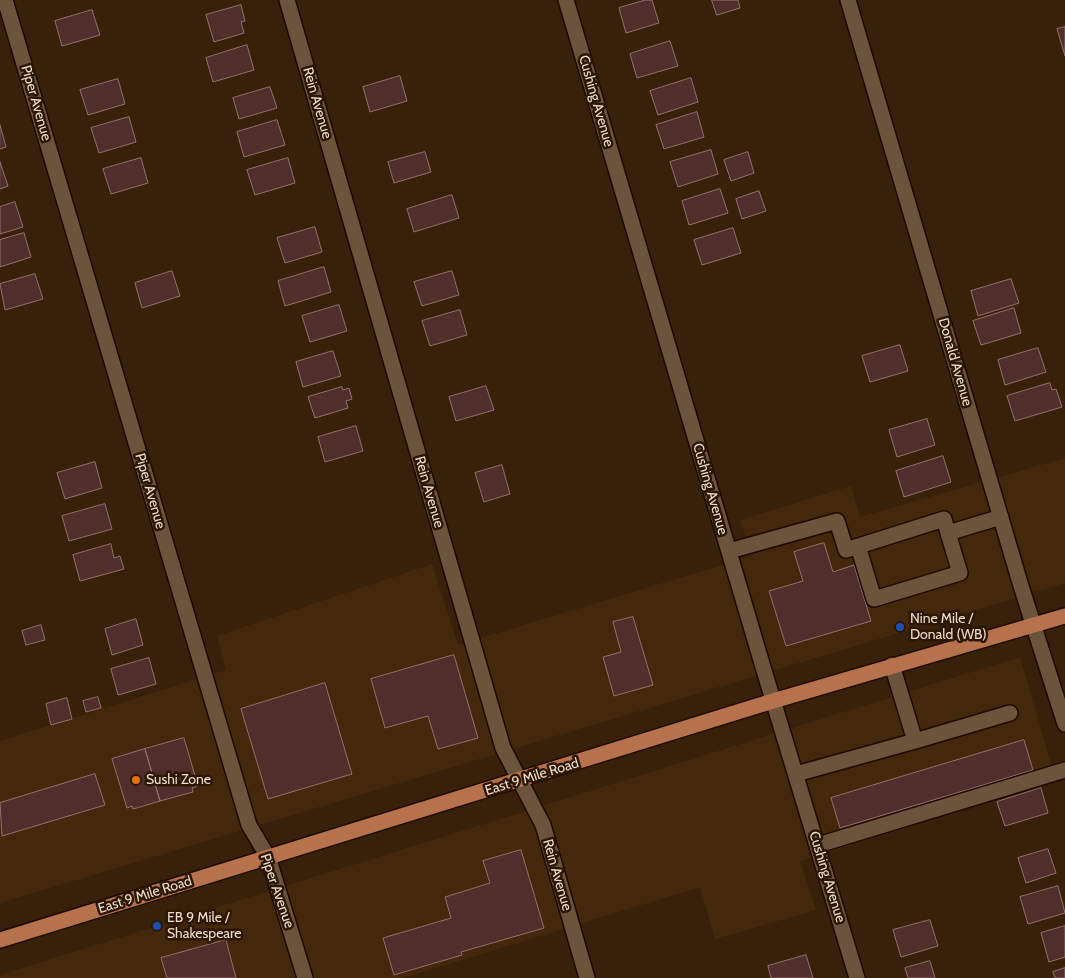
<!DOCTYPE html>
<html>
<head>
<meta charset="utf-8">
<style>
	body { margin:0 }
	canvas { display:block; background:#37210a }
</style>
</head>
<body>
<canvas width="1065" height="978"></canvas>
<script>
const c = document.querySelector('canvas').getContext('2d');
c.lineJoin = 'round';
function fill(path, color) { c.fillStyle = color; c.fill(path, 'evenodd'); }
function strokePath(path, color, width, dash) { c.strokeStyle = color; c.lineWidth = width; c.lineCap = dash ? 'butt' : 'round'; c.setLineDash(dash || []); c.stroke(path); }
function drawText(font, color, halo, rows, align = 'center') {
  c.font = font + ' Cabin,sans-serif'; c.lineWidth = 5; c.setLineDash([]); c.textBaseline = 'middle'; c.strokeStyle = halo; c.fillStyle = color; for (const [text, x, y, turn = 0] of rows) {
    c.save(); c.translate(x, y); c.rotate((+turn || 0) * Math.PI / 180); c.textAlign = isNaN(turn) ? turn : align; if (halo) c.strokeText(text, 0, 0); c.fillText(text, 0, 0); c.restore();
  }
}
fill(new Path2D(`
	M1065 458V583L0 903V741L226 670 217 636 432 564 458 645 752 556 740 520 851 486 860 517Z
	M1020 657 1056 781 800 861 816 910 715 939 700 887 403 978H0V975Z`), '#44280b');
const building = new Path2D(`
	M646 0H652L659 23 626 33 619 8Z
	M712 0H738L740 8 717 15Z
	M241 5 245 21 241 22 244 33 214 42 206 15Z
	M92 10 100 35 62 46 55 21Z
	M1065 27V56L1057 29Z
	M670 41 678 66 637 78 630 54Z
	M247 45 254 70 213 82 206 58Z
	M400 76 407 101 370 112 363 87Z
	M691 78 698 102 658 115 650 91Z
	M118 79 125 104 88 115 80 90Z
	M270 87 277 108 239 119 233 98Z
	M697 112 704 137 664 149 656 125Z
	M129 117 136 142 99 153 91 128Z
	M277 120 285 145 244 157 237 132Z
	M0 125 6 147 0 149Z
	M711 150 718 174 678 187 670 162Z
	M425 152 431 172 394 183 388 162Z
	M748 152 754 173 731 181 724 160Z
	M141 158 148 183 111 194 103 169Z
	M288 158 295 183 255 195 247 170Z
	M0 162 8 186 0 189Z
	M720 189 728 213 689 225 682 201Z
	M759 191 766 211 742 219 736 199Z
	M452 195 459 218 414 232 407 209Z
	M15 202 23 227 0 234V207Z
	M315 227 322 252 285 263 277 238Z
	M733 228 741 253 702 265 694 240Z
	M24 233 31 257 0 267V240Z
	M324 267 331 292 285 306 278 281Z
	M172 271 180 296 142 308 135 283Z
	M452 271 459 295 422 306 414 282Z
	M35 274 43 299 5 310 0 284Z
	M1011 279 1019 303 978 316 971 291Z
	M339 305 347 331 310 342 302 316Z
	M1014 308 1021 333 981 345 973 321Z
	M460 310 467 335 430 346 422 321Z
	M900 345 908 371 870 382 862 356Z
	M1038 348 1046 372 1005 385 998 360Z
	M333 351 341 376 303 387 296 362Z
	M1050 383 1052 390 1056 389 1062 407 1015 421 1007 396Z
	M486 386 494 410 456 421 449 397Z
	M342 387 343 390 349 388 352 399 346 401 348 408 315 418 308 397Z
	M927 419 935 445 897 457 889 430Z
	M356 426 363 451 325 462 318 437Z
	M943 456 951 482 904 497 896 471Z
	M95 462 102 488 65 499 57 473Z
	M502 465 510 494 484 502 475 473Z
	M105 504 112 529 69 541 62 516Z
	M824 543 833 572 854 565 871 621 786 646 769 591 803 581 794 552Z
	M111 544 114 558 120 556 124 569 80 581 73 555Z
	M633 617 653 685 614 696 603 657 621 652 613 622Z
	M136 619 143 645 112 655 105 629Z
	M41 625 45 640 26 645 22 631Z
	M454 655 478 738 438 749 428 716 385 728 371 679Z
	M149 658 156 684 118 695 111 669Z
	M325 683 352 774 268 799 241 709Z
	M98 697 101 708 86 712 83 701Z
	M67 698 72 719 51 725 46 704Z
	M184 738 198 786 192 788 193 792 160 801 145 749Z
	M1024 740 1033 770 840 828 831 798Z
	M145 749 160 801 133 809 132 806 127 808 112 759Z
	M95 774 105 805 2 836 0 803Z
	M1041 788 1048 813 1005 826 997 802Z
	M1048 849 1056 873 1026 883 1018 858Z
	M521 850 544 928 461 952 462 955 394 975 383 938 451 918 445 897 490 883 483 861Z
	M1058 886 1065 913 1028 924 1020 897Z
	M930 920 938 946 901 957 893 930Z
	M1065 926V957L1049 962 1041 933Z
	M226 940 236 978H167L161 958Z
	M806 955 813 978H771L768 966Z
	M930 961 935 978H908L905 968Z
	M1065 968V978H1055L1053 972Z`);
fill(building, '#4f2e2c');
strokePath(building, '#956f6c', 1);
const minor = new Path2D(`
	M5 0 249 825 268 857 305 978
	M287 0 503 748 543 825 587 978
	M566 0 763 667 857 978
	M848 0 1021 586 1065 724
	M858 546 874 599 960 573 948 533
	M729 551 837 521 846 550 944 519 948 533 1001 517
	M915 741 1010 713
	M796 774 915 741 892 665
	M818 845 1065 770`);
const major = new Path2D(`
	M0 940 773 701 1065 616`);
strokePath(minor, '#1e0900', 18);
strokePath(major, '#1e0900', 18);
strokePath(minor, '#6c533c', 15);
strokePath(major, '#b5724d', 15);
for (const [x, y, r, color] of [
	[900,627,5,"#1a4fb4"],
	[136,780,5,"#e8710a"],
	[157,926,5,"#1a4fb4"]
]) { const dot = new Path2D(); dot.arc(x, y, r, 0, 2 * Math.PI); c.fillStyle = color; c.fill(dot); strokePath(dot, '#2d1702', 2); }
drawText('14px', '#eadbce', '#2d1702', [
	["Cushing Avenue",596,101,74],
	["Piper Avenue",36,103,74],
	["Rein Avenue",317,103,74],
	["Donald Avenue",955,362,74],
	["Cushing Avenue",710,489,74],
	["Piper Avenue",150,491,74],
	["Rein Avenue",429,492,74],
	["East 9 Mile Road",532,777,-17],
	["Rein Avenue",557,875,74],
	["Cushing Avenue",827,877,73],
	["Piper Avenue",277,891,71],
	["East 9 Mile Road",145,895,-17]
]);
drawText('14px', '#eadbce', '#2d1702', [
	["Nine Mile /",910,619],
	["Donald (WB)",910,635],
	["Sushi Zone",146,780],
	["EB 9 Mile /",167,918],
	["Shakespeare",167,934]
], 'left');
</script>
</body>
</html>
